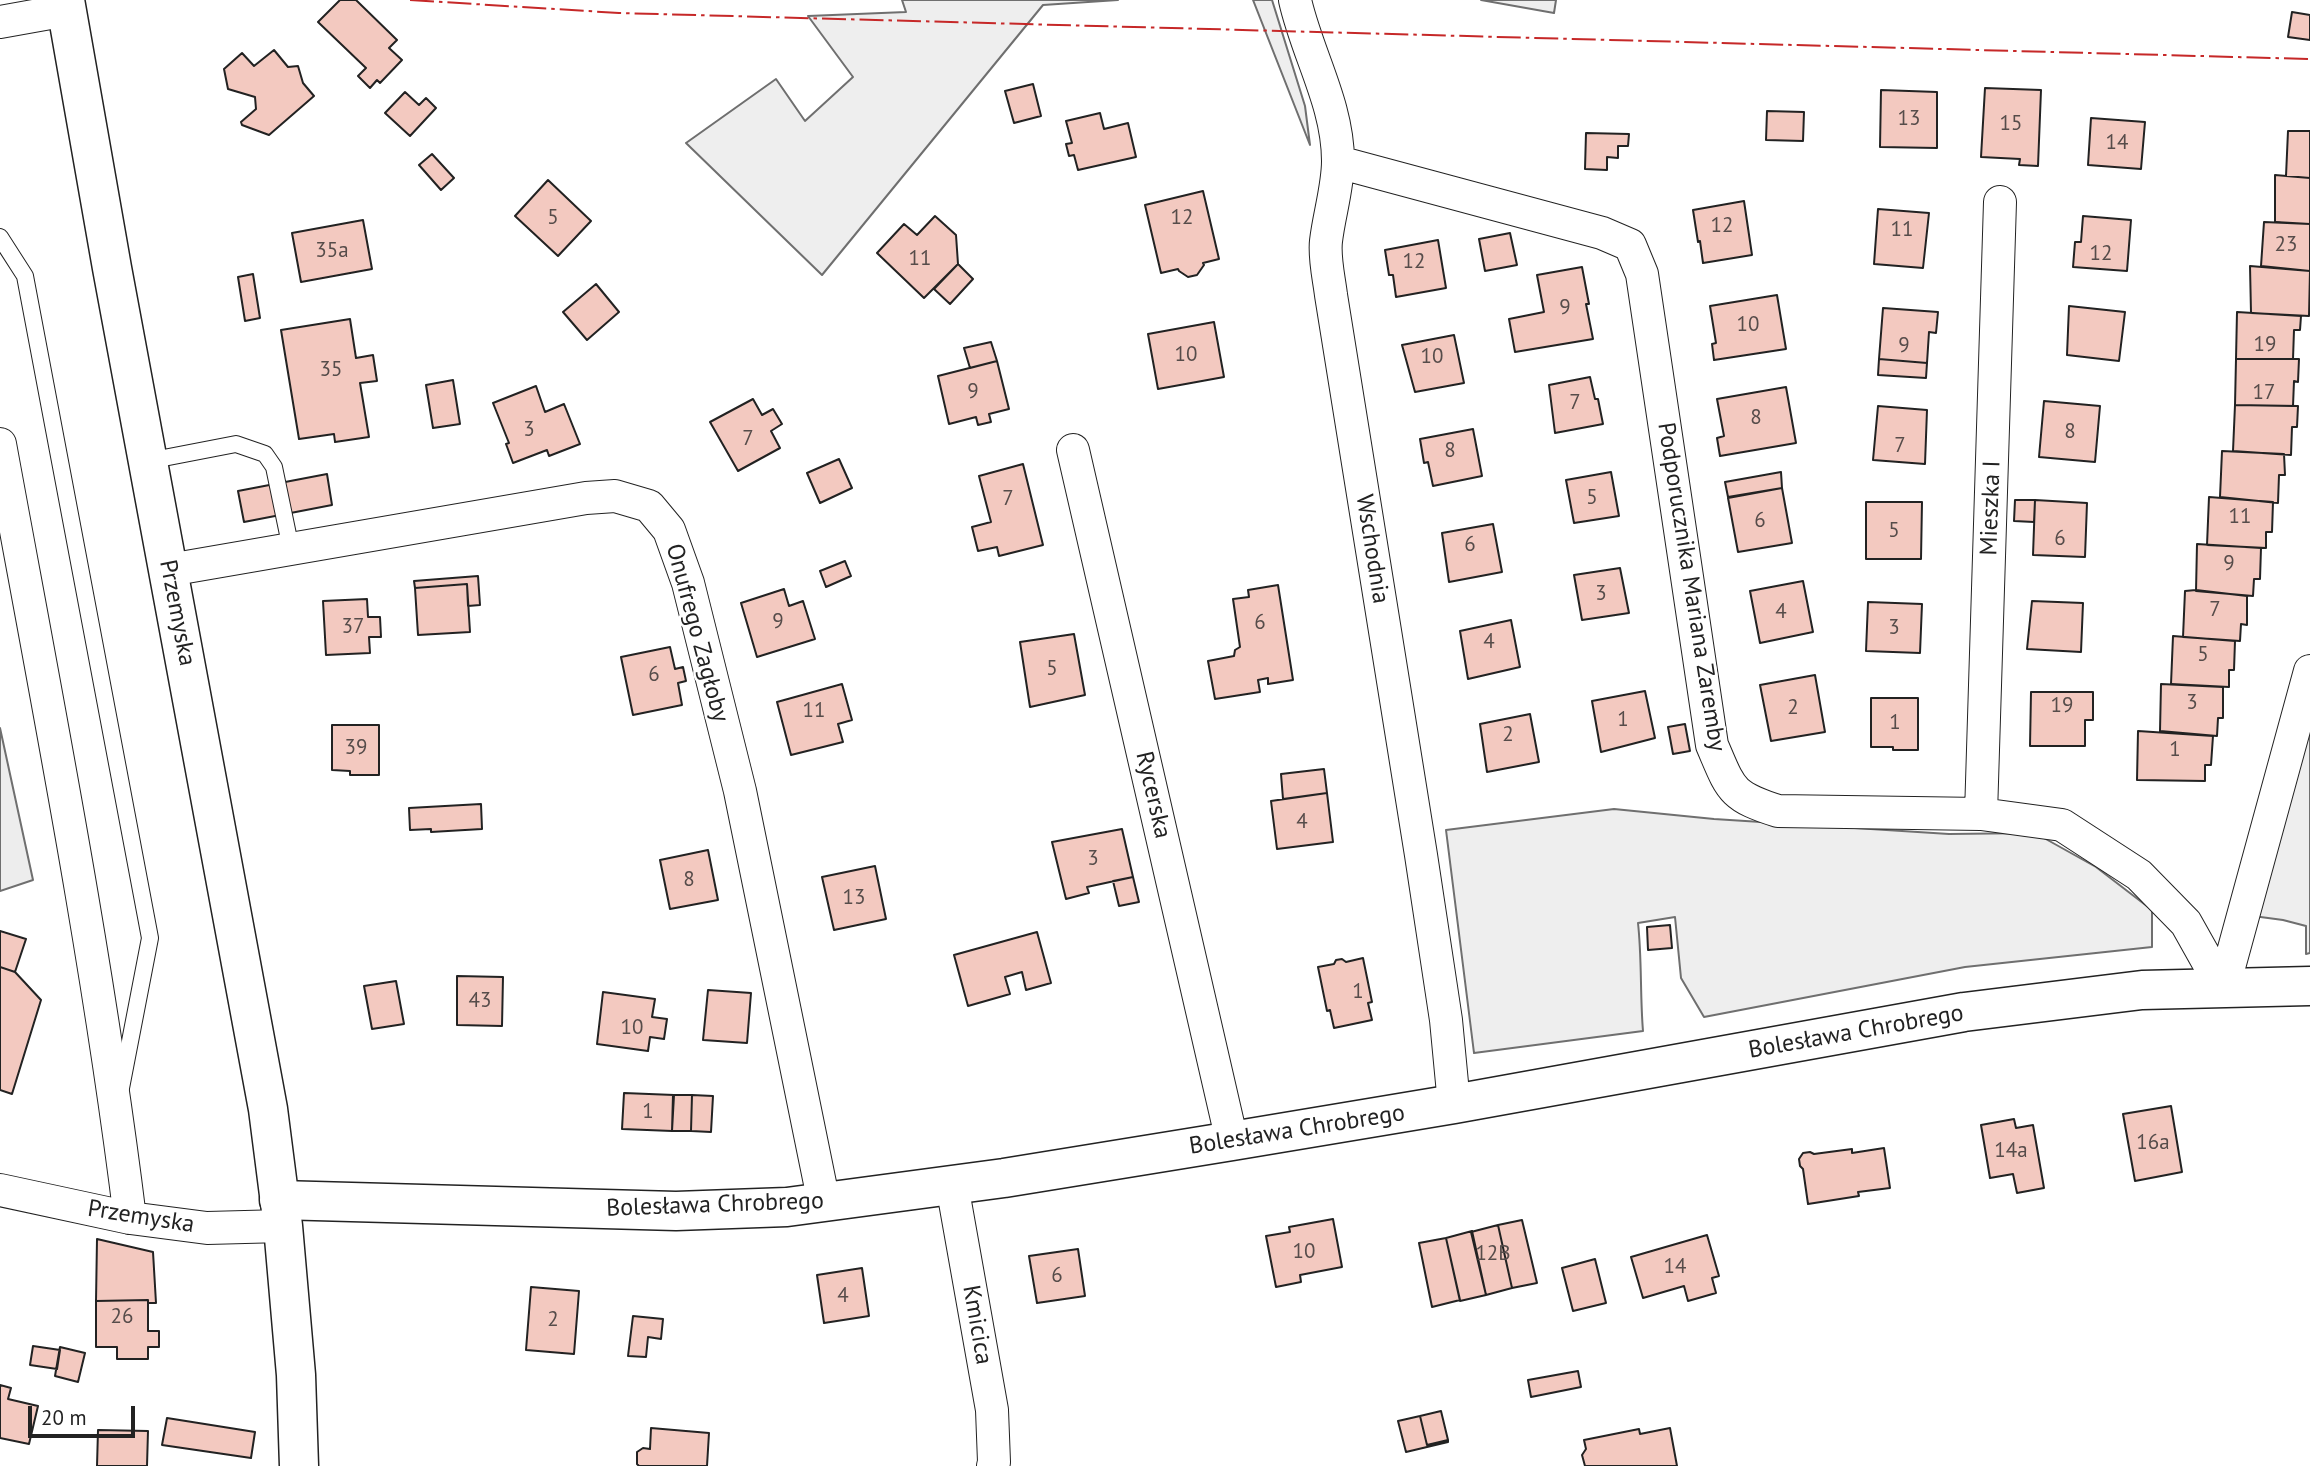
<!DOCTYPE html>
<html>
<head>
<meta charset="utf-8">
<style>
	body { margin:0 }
	#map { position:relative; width:2310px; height:1466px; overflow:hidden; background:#fff; font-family:"PT Sans",sans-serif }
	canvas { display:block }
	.scale { position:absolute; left:28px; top:1406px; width:107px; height:32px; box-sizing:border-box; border:4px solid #222; border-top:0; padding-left:9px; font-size:21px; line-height:24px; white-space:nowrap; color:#222; -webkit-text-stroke:5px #fff; paint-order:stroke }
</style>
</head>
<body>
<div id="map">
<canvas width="2310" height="1466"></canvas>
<div class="scale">20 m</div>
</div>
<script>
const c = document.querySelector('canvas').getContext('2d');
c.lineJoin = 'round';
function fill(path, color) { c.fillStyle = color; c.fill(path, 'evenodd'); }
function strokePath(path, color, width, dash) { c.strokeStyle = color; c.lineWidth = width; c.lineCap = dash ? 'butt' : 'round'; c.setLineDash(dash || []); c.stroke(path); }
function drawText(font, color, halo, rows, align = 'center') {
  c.font = font + ' "PT Sans",sans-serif'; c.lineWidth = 5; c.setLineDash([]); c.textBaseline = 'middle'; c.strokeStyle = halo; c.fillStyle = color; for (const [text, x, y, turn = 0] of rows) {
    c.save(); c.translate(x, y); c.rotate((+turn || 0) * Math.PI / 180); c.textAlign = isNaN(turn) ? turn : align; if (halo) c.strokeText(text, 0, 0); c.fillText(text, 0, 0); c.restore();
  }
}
const green = new Path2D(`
	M902 0H1118L1043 5 822 275 686 143 776 79 805 121 853 77 808 16 906 12Z
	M1253 0H1272L1305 106 1310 145Z
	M1481 0H1556L1554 13Z
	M2310 723V953L2306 954V926L2283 920 2253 916Z
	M1614 809 1714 819 1949 834 2035 833 2096 867 2152 910V947L1965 967 1704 1017 1681 978 1675 917 1638 923C1642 959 1640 995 1643 1031L1474 1053 1446 830Z`);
fill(green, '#eee');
strokePath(green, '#6f6f6f', 2);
const parking = new Path2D(`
	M0 728 33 880 0 891Z`);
fill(parking, '#ededed');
strokePath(parking, '#6f6f6f', 2);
const building = new Path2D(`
	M340 0H356L397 40 389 48 402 60 380 83 377 80 370 88 358 76 366 68 318 22Z
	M2292 12 2310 15V40L2288 37Z
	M274 50 288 67 298 66 303 83 314 96 269 135 242 125 241 122 256 109 255 97 228 89 224 69 242 53 254 66Z
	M1033 84 1041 116 1014 123 1005 91Z
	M1985 88 2041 90 2038 166 2019 165 2020 159 1981 157Z
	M1881 90 1937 92V148L1880 147Z
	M405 92 419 105 426 98 436 108 410 136 385 113Z
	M1767 111 1804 112 1803 141 1766 140Z
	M1100 113 1104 129 1128 123 1136 157 1078 170 1074 155 1069 156 1066 144 1072 143 1066 121Z
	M2091 118 2145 122 2141 169 2088 165Z
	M2288 131H2310V178L2286 176Z
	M1586 133 1629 134 1628 146H1618V158L1607 157V170L1585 169Z
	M432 154 454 178 441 190 419 165Z
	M2275 175 2310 178V224L2275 222Z
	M548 180 591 221 558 256 515 216Z
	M1203 191 1219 259 1203 263 1204 265 1197 275 1188 277 1179 271 1178 269 1161 273 1145 205Z
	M1744 201 1752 255 1703 263 1700 241 1698 242 1693 210Z
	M1878 209 1929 213 1923 268 1874 264Z
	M935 216 956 235 958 264 924 298 877 253 904 224 917 235Z
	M2083 216 2131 220 2127 271 2073 267 2075 242H2081Z
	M363 220 372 269 301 282 292 233Z
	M2264 222 2310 224V271L2261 266Z
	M1510 233 1517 265 1485 271 1479 239Z
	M1438 240 1446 288 1396 297 1393 275H1389L1385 250Z
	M958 264 973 279 950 304 934 289Z
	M2250 266 2310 271 2309 316 2251 313Z
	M1582 267 1589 304H1586L1593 339 1515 352 1509 319 1544 312 1537 275Z
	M253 274 260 318 245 321 238 277Z
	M596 284 619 312 587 340 563 312Z
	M1777 295 1786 349 1714 360 1712 344 1716 343 1710 306Z
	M2069 306 2125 312 2119 361 2067 355Z
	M1883 308 1938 312 1936 333 1929 332 1927 363 1879 359Z
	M2237 312 2301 316 2300 330H2294L2293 359H2236Z
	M350 319 356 358 373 355 377 381 360 383 369 437 335 442 334 434 299 439 281 330Z
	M1214 322 1224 377 1158 389 1148 334Z
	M1454 335 1464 383 1415 392 1402 345Z
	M991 342 997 361 970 368 964 348Z
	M1879 359 1927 363 1926 378 1878 375Z
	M2236 359H2299L2298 382 2294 381 2293 406 2235 405Z
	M997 361 1009 409 989 414 991 422 978 425 976 417 949 424 938 376Z
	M1590 377 1595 399H1598L1603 424 1555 433 1549 385Z
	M453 380 460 424 433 428 426 385Z
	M536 386 545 412 564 404 580 444 549 456 547 450 513 463 506 444 509 443 493 403Z
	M1786 387 1796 443 1720 456 1717 438 1724 436 1717 399Z
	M753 399 762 415 773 409 782 424 771 431 780 448 738 471 710 422Z
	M2044 401 2100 406 2095 462 2039 457Z
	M2235 405 2298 406 2297 427H2292L2291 455 2233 451Z
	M1878 406 1927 410 1925 464 1873 460Z
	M1473 429 1482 476 1433 486 1428 462 1424 463 1420 439Z
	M2222 451 2284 454 2285 475H2279L2278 503 2220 497Z
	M839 459 852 488 820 503 807 473Z
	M1023 464 1043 545 999 556 997 547 978 551 972 527 991 522 979 476Z
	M1611 472 1619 516 1574 523 1566 480Z
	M1781 472 1782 488 1728 497 1725 482Z
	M327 474 332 505 244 522 238 491Z
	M1782 488 1792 543 1738 552 1728 498Z
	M2209 497 2273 502 2272 532H2266V548L2207 545Z
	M2015 500H2035L2034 522 2014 521Z
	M2035 500 2087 503 2085 557 2033 555Z
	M1866 502H1922L1921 559H1866Z
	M1493 524 1502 572 1449 582 1442 533Z
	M2197 544 2261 548 2260 579H2254L2253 596 2196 591Z
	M845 561 851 576 826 587 820 571Z
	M1620 568 1629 613 1582 620 1574 575Z
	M478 576 480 605 468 606 467 584 415 588 414 581Z
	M1803 581 1813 632 1760 643 1750 591Z
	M467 584 470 632 418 635 415 588Z
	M1278 585 1293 680 1268 684V678L1258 680 1260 692 1215 699 1208 661 1234 656 1235 650 1240 647 1233 599 1249 597 1248 590Z
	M784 589 789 606 803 601 815 639 757 657 741 603Z
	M2196 590 2247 596V625L2241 624 2240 641 2183 637 2185 591Z
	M367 599 368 617H380L381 637H369L370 653 326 655 323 601Z
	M2032 601 2083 603 2081 652 2027 649Z
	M1868 602 1922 604 1920 653 1866 651Z
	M1511 620 1520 667 1468 679 1460 631Z
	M1074 634 1085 695 1030 707 1020 642Z
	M2173 636 2235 641 2234 670H2229V687L2171 684Z
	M670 647 675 669 683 667 686 681 678 683 682 705 633 715 621 657Z
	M1815 675 1825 732 1771 741 1760 685Z
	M842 684 852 720 838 724 843 742 791 755 777 702Z
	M2161 684 2223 687V718H2218L2217 736 2160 731Z
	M1645 691 1655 738 1601 752 1592 701Z
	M2031 692H2093V720H2085V746H2030Z
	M1871 698H1918V750H1893V747H1871Z
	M1530 714 1539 762 1487 772 1480 724Z
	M1685 724 1690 751 1673 754 1668 727Z
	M332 725H379V775H350V771L332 770Z
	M2138 731 2213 736 2211 765H2205V781L2137 780Z
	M1324 769 1327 793 1283 799 1281 774Z
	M1327 793 1333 842 1277 849 1271 801Z
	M481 804 482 829 431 832V829L410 830 409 808Z
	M1122 829 1133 877 1087 887 1089 893 1066 899 1052 842Z
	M708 850 718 900 670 909 660 860Z
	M875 866 886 919 834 930 822 877Z
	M1133 877 1139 902 1119 906 1113 881Z
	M1670 925 1672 948 1648 950 1647 927Z
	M0 931 26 939 15 972 0 967Z
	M1037 932 1051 983 1026 990 1022 972 1005 977 1010 994 968 1006 954 955Z
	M1363 958 1372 1002 1368 1003 1372 1020 1334 1028 1330 1010 1327 1011 1318 967 1334 964 1336 960 1342 959 1346 962Z
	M0 967 15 972 41 1000 12 1094 0 1090Z
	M457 976 503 977 502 1026 457 1025Z
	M396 981 404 1024 372 1029 364 986Z
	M708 990 751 993 747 1043 703 1040Z
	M603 992 655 999 652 1017 667 1019 664 1039 650 1037 648 1051 597 1044Z
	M624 1093 674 1095 672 1131 622 1129Z
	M673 1095H692L691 1131H672Z
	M692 1095 713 1096 711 1132 691 1131Z
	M2171 1106 2182 1172 2135 1181 2123 1114Z
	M2014 1119 2016 1128 2033 1125 2044 1188 2017 1193 2013 1174 1990 1178 1981 1125Z
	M1884 1148 1890 1188 1858 1192 1859 1196 1808 1204 1803 1169 1800 1166 1799 1159 1803 1153 1810 1152 1814 1154 1852 1149V1153Z
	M1333 1219 1342 1267 1300 1275 1301 1282 1276 1287 1266 1236 1290 1232 1289 1227Z
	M1522 1220 1537 1283 1512 1288 1498 1225Z
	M1498 1225 1512 1288 1486 1295 1471 1232Z
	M1472 1231 1486 1295 1460 1301 1446 1238Z
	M1707 1235 1719 1276 1712 1278 1716 1293 1688 1301 1684 1286 1643 1298 1631 1257Z
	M1446 1238 1460 1300 1432 1307 1419 1243Z
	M97 1239 153 1252 156 1303H148V1300L96 1301Z
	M1078 1249 1085 1296 1037 1303 1029 1256Z
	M1595 1259 1606 1303 1573 1311 1562 1268Z
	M862 1268 869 1316 824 1323 817 1275Z
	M531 1287 579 1291 574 1354 526 1350Z
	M148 1300V1331H159V1347H148V1359H117V1347H96V1301Z
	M633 1316 663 1319 661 1339 648 1337 646 1357 628 1356Z
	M33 1346 60 1350 57 1369 30 1365Z
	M60 1347 85 1353 78 1382 55 1376Z
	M1578 1371 1581 1387 1531 1397 1528 1380Z
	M0 1385 11 1388 8 1399 38 1406 29 1444 0 1438Z
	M1441 1411 1448 1440 1427 1445 1420 1416Z
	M1420 1416 1427 1445 1448 1440V1442L1406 1452 1398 1421Z
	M167 1418 255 1432 251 1458 162 1445Z
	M651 1428 709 1433 707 1466H639L637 1464V1452L643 1448 650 1449Z
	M1670 1428 1677 1466H1585L1582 1455 1586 1449 1584 1440 1639 1429 1640 1434Z
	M98 1430 148 1431 147 1466H97Z`);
fill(building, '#f3c9c0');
strokePath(building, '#222', 2);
const lane = new Path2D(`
	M0 237 25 276 150 938 121 1088
	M148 461 236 444 265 454 274 467 291 549`);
const street = new Path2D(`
	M1295 0C1307 54 1338 104 1338 161 1338 187 1329 215 1326 241 1324 258 1329 278 1331 295L1421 855 1446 1020 1454 1104
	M0 22 67 10
	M1338 162 1602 233 1630 245 1642 274 1712 745C1731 789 1730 796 1778 811L1981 814 2062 825 2139 875 2186 923 2223 989
	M0 444C47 701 98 959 130 1218
	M1073 450 1232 1141
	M169 570 586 498 615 496 649 506 669 530 688 583 740 791 824 1203
	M1981 814 2000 202
	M2223 989 2310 671
	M952 1185 992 1410 994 1462 993 1466
	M0 1190 130 1218 207 1228 283 1226`);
const secondary = new Path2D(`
	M279 1200 676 1211 787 1207 1004 1178 1232 1141 1454 1104 1964 1012 2142 990 2310 986`);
const primary = new Path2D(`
	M65 0 112 268 268 1109 283 1226 296 1375 299 1466`);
strokePath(lane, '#222', 18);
strokePath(street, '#222', 34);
strokePath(secondary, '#222', 41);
strokePath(primary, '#222', 41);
strokePath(lane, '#fff', 16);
strokePath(street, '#fff', 32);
strokePath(secondary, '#fff', 38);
strokePath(primary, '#fff', 38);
strokePath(new Path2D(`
	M410 0 619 13 2310 59`), '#c62828', 2, [24, 5, 3.5, 5]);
drawText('21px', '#564c4a', null, [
	["13",1909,119],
	["15",2011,124],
	["14",2117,143],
	["5",553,218],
	["12",1182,218],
	["12",1722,226],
	["11",1902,230],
	["23",2286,245],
	["35a",332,251],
	["12",2101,254],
	["11",920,259],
	["12",1414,262],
	["9",1565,308],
	["10",1748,325],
	["19",2265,345],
	["9",1904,346],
	["10",1186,355],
	["10",1432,357],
	["35",331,370],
	["9",973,392],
	["17",2264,393],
	["7",1575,403],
	["8",1756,418],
	["3",529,430],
	["8",2070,432],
	["7",748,439],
	["7",1900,446],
	["8",1450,451],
	["5",1592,498],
	["7",1008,499],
	["11",2240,517],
	["6",1760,521],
	["5",1894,531],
	["6",2060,539],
	["6",1470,545],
	["9",2229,564],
	["3",1601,594],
	["7",2215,610],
	["4",1781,612],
	["9",778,622],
	["6",1260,623],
	["37",353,627],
	["3",1894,628],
	["4",1489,642],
	["5",2203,655],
	["5",1052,669],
	["6",654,675],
	["3",2192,703],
	["19",2062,706],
	["2",1793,708],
	["11",814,711],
	["1",1623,720],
	["1",1895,723],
	["2",1508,735],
	["39",356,748],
	["1",2175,750],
	["4",1302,822],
	["3",1093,859],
	["8",689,880],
	["13",854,898],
	["1",1358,992],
	["43",480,1001],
	["10",632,1028],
	["1",648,1112],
	["16a",2153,1143],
	["14a",2011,1151],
	["10",1304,1252],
	["12B",1493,1254],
	["14",1675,1267],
	["6",1057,1276],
	["4",843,1296],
	["26",122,1317],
	["2",553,1320]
]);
drawText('24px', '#222', '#fff', [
	["Mieszka I",1991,508,-88],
	["Wschodnia",1372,549,81],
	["Podporucznika Mariana Zaremby",1691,587,81],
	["Przemyska",177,613,79],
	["Onufrego Zagłoby",697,633,75],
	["Rycerska",1153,795,77],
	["Bolesława Chrobrego",1856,1032,-10],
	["Bolesława Chrobrego",1297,1130,-9],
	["Bolesława Chrobrego",715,1205,-2],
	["Przemyska",141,1217,9],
	["Kmicica",977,1325,80]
]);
</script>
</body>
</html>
